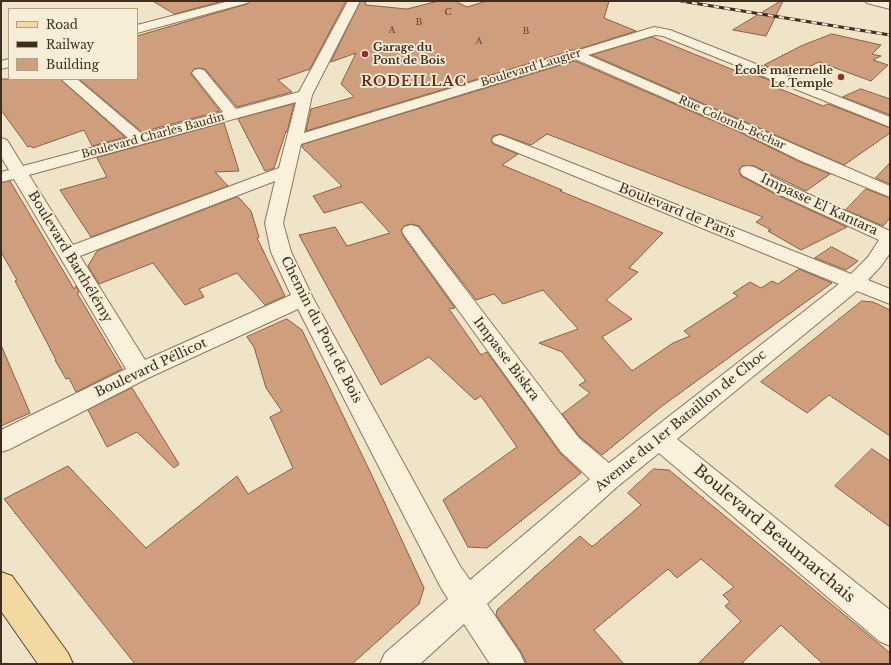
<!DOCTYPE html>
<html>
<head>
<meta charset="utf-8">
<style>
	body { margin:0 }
	#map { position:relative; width:891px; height:665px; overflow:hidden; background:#f0e4c8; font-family:"Libre Baskerville",serif }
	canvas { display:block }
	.frame { position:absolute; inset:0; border:2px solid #3d2e20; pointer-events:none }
	.legend { position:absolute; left:8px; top:8px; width:130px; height:72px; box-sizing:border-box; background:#f7eed8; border:1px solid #ada18e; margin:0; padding:5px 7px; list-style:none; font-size:12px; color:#3d2e20 }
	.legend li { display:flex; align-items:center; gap:8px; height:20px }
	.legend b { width:20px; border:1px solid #ada18e }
</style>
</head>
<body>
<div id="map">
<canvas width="891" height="665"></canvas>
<div class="frame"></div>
<ul class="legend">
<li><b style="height:5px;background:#f3d9a0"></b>Road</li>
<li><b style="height:5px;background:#3d2e20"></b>Railway</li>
<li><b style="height:11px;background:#cf9f7d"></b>Building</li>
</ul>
</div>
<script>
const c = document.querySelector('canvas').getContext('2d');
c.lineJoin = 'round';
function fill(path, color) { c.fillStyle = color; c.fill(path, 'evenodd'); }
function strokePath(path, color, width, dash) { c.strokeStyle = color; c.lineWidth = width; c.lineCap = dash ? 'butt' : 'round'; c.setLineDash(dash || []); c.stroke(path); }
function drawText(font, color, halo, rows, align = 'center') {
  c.font = font + ' "Libre Baskerville",serif'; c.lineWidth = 3.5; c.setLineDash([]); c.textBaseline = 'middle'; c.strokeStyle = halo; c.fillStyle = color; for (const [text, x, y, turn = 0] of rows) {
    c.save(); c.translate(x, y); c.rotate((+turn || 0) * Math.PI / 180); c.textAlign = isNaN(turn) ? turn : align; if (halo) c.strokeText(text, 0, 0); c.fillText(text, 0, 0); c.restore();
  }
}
const building = new Path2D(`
	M153 1H223L175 14Z
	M250 1H346L310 69 278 80 292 92 237 107 205 69 199 68 194 69 191 74 220 111 142 132 79 79H137V36L247 4Z
	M361 1H365L366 5 407 9 438 1H455L467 7 487 1H609L604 18 636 31 576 50H569L567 52 306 131 311 109 354 97 341 84 356 53 331 62Z
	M781 1H783L766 36 733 30Z
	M832 34 881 45 872 54 881 56 873 60 888 65 871 81 819 62 789 76 764 65 801 46Z
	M652 37 746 75 750 73 775 82 770 85 823 106 828 104 890 128V133L844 165 592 55Z
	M575 61 737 131 800 162 830 174 806 191 754 166H742L739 170 741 176 773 193 847 227 801 250 768 231 771 230 756 222 763 217 547 134 531 145 500 134 493 136 491 141 493 144 518 154 502 165 562 190 560 191 663 233 629 268 638 272 606 300 632 319 602 337 632 371 673 343 690 336 684 331 738 296 733 293 750 282 761 288 772 281 778 284 799 269 832 283 662 406 602 455 580 437 562 414 590 393 579 385 586 381 562 352 539 343 578 329 543 290 503 304 494 294 476 300 419 226 411 224 404 226 401 230 403 236 455 308 449 309 468 336 481 355 487 352 560 453 581 473 487 548 468 547 443 500 517 447 481 396 475 400 429 357 381 385 299 235 335 227 347 246 390 233 362 202 324 213 313 196 342 186 302 147V145Z
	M1 79H60L125 137 92 146 84 130 33 148 30 146 28 147 1 110Z
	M861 89 890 99V115L843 97Z
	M294 104 287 132 286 131 274 168 265 171 238 119Z
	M224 123 239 171 215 172 228 186 91 237 60 190 107 177 97 158Z
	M890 163V184L876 178Z
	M10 181 74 289 76 286 79 292 77 293 122 369 76 392 69 378 66 379 55 360H56L15 281 17 280 1 252V183Z
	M866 189 890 198V218L883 226 846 210Z
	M238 197 251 211 259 237 257 238 285 296 265 305 237 273 199 289 204 297 185 305 153 263 99 284 88 266 97 251Z
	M832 247 858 261 846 270 815 258Z
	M862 301 873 302 890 310V436L829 395 807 413 761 382Z
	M287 319 302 330 375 482 424 588 419 604 352 664H135L4 499 68 466 146 548 237 476 248 494 293 468 270 417 282 411 266 388 254 347 247 337Z
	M1 345 30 413 1 426Z
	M132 388 179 464 174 468 137 432 107 447 88 410Z
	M872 449 890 461V527L835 486Z
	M654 469 669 470 853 622 890 653V664H823L781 625 741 664H698L741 621 725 606 730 602 723 595 734 587 701 559 677 578 668 569 594 630 624 664H527L521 652 496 615 497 610 580 536 592 547 641 505 628 493Z`);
fill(building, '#cf9f7d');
strokePath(building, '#8d5f41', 1);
const minor = new Path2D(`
	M229 1H249L247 3 137 33V25Z
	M348 1H360L312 95 304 133 568 53 569 51H576L654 27 670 30 890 117V127L663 36 655 35 588 55 890 186V197L801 161 738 130 575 59 301 144 283 223 291 252 313 298 460 566 470 580 590 479 561 452 404 235 402 231 404 227 411 225 418 227 579 438 609 463 839 284 494 143 492 140 494 137 500 135 506 137 851 274 868 257 879 240 774 192 742 175 740 171 742 167 748 166 754 167 786 184 890 231V253L882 265 868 280 890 289V304L857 291 677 439 890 610V646L879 641 659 453 617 487 487 604 520 653 525 664H490L464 624 420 664H380L385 653 448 599 440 586 298 309 148 378 10 449 1 452V430L126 369 14 179 1 182V172L9 170 1 157V138L7 140 23 166 128 138 61 79H77L142 134 223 112 192 73 194 70 199 69 204 70 236 109 299 92ZM296 102 279 168 73 245 29 175ZM275 181 265 223 271 252 291 295 145 360 80 256Z
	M865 1H890V9L867 3Z
	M9 59V67L1 69V61Z`);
const major = new Path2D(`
	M1 572 12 576 68 653 73 664H38L1 611Z`);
strokePath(minor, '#8d765c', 2);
strokePath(major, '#5b4430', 2);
fill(minor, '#faf1dc');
fill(major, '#f3d9a0');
const rail = new Path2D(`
	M681 1 890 35`);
strokePath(rail, '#3d2e20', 3);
strokePath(rail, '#f7eed8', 2, [5.5]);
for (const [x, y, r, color] of [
	[365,54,4,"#9e2a2b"],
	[841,77,4,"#9e2a2b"]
]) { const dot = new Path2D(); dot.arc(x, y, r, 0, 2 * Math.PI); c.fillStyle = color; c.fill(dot); strokePath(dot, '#f7eed8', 1.5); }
drawText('9px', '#624a37', null, [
	["C",448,12],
	["B",419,22],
	["A",392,30],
	["B",526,31],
	["A",479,41]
]);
drawText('bold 11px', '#3d2e20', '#f7eed8', [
	["Garage du",373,48],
	["Pont de Bois",373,61],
	["École maternelle",833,71,"right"],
	["Le Temple",833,84,"right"]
], 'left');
drawText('11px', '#3d2e20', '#f7eed8', [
	["Boulevard Laugier",531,68,-17],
	["Rue Colomb-Béchar",732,123,24],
	["Boulevard Charles Baudin",153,136,-15]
]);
drawText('13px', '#3d2e20', '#f7eed8', [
	["Impasse El Kantara",819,205,25],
	["Boulevard de Paris",677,211,22],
	["Boulevard Barthélémy",70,257,59],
	["Chemin du Pont de Bois",321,330,63],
	["Impasse Biskra",506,359,53],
	["Boulevard Péllicot",151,368,-25],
	["Avenue du 1er Bataillon de Choc",681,421,-39]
]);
c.letterSpacing = '1px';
drawText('bold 14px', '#6b2e1e', '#f7eed8', [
	["RODEILLAC",414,82]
]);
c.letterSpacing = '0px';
drawText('16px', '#3d2e20', '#f7eed8', [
	["Boulevard Beaumarchais",774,534,40]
]);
</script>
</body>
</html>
